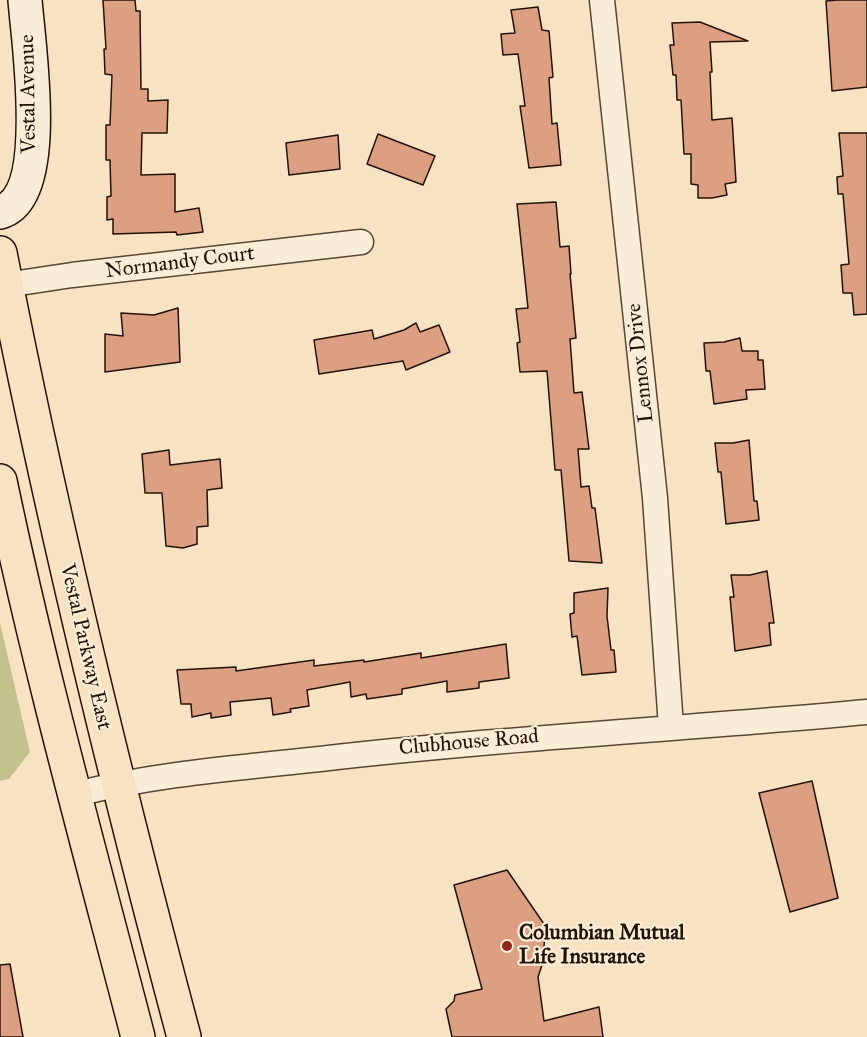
<!DOCTYPE html>
<html>
<head>
<meta charset="utf-8">
<style>
	body { margin:0 }
	canvas { display:block; background:#f7e3c2 }
</style>
</head>
<body>
<canvas width="867" height="1037"></canvas>
<script>
const c = document.querySelector('canvas').getContext('2d');
c.lineJoin = 'round';
function fill(path, color) { c.fillStyle = color; c.fill(path, 'evenodd'); }
function strokePath(path, color, width, dash) { c.strokeStyle = color; c.lineWidth = width; c.lineCap = dash ? 'butt' : 'round'; c.setLineDash(dash || []); c.stroke(path); }
function drawText(font, color, halo, rows, align = 'center') {
  c.font = font + ' "IM FELL Great Primer",serif'; c.lineWidth = 4.5; c.setLineDash([]); c.textBaseline = 'middle'; c.strokeStyle = halo; c.fillStyle = color; for (const [text, x, y, turn = 0] of rows) {
    c.save(); c.translate(x, y); c.rotate((+turn || 0) * Math.PI / 180); c.textAlign = isNaN(turn) ? turn : align; if (halo) c.strokeText(text, 0, 0); c.fillText(text, 0, 0); c.restore();
  }
}
fill(new Path2D(`
	M0 623 30 752 9 779 0 781Z`), '#c3c28f');
const building = new Path2D(`
	M103 0H135L136 11H140L141 89H148V101L168 100 167 133H142L141 175 175 174V212L199 208 203 232 177 235 176 232 113 234V219L107 220V197L111 196 110 160H106V125H110L112 75 105 74 104 49H106Z
	M837 0H867V87L832 91 826 1Z
	M538 7 542 30 549 31 553 77 549 78 552 124 557 123 561 165 529 168 520 106H525L518 54 503 55 501 34 515 33 511 10Z
	M700 22 748 41 710 42 712 72H710L712 120 732 118 736 182 725 184 727 195 712 198H698V185L691 184V154H684L681 100H677L676 75H673L670 45H674L672 23Z
	M839 133H867V314L854 315 852 293H843L841 265 849 264 843 194H838L837 177 843 176Z
	M378 134 435 156 423 185 367 164Z
	M338 135 340 169 289 175 286 143Z
	M556 202 560 247 569 246 571 274H570L576 338 570 339 574 393 582 392 589 449H578L581 487 589 486 592 508H595L602 563 569 561 561 470H555L547 371 520 372 517 343 520 342 516 309 528 308 517 204Z
	M178 308 180 362 105 372V334L123 336 121 313 154 315Z
	M416 323 420 332 439 325 450 352 406 370 403 361 319 374 314 340 372 330 374 339 404 330Z
	M740 338 742 351H758V360H763L765 389 746 390 747 399 714 404 710 371H706L704 343 724 342Z
	M749 440 754 501H757L759 520 726 524 721 472H718L715 443H733Z
	M169 450 170 465 220 459 222 488 207 490 208 526 197 527V544L183 548 166 546 162 493H145L142 454Z
	M767 571 774 623H769L771 645 735 651 730 597H734L731 575H750Z
	M608 588 607 616 611 650H614L616 672 582 675 577 636 572 637 570 614 574 613V593Z
	M506 644 509 678 479 682V688L447 692V681L402 689V694L367 699 366 694 351 697 350 682 307 690 309 706 290 709 291 712 273 715 271 698 230 702 231 715 211 718V713L192 717 191 704H181L177 670 236 667V671L314 660V666L364 660V662L421 653V658Z
	M812 781 838 898 790 912 759 793Z
	M507 870 546 927 542 965 538 977 544 1021 599 1007 603 1037H452L446 1009 454 1001 455 995 482 989 454 885Z
	M10 964 23 1037H0V965Z`);
fill(building, '#dc9f82');
strokePath(building, '#221304', 1.5);
const street = new Path2D(`
	M602 0 655 498 671 727
	M0 286 72 275 361 242
	M73 795C154 774 237 768 320 759 502 738 685 729 867 712`);
const secondary = new Path2D(`
	M0 212C53 198 28 42 25 0`);
const primary = new Path2D(`
	M0 253C51 517 115 778 184 1037
	M0 481C39 668 90 852 138 1037`);
strokePath(street, '#574734', 27);
strokePath(secondary, '#221304', 36);
strokePath(primary, '#221304', 36);
strokePath(street, '#faedd7', 24);
strokePath(secondary, '#faedd7', 33);
strokePath(primary, '#f7e3c2', 33);
for (const [x, y, r, color] of [
	[507,946,6,"#8f2418"]
]) { const dot = new Path2D(); dot.arc(x, y, r, 0, 2 * Math.PI); c.fillStyle = color; c.fill(dot); strokePath(dot, '#faedd7', 2); }
drawText('21px', '#221304', '#faedd7', [
	["Vestal Avenue",29,94,-91],
	["Normandy Court",180,263,-7],
	["Lennox Drive",641,363,-96],
	["Vestal Parkway East",85,647,77],
	["Clubhouse Road",469,743,-5]
]);
drawText('bold 21px', '#221304', '#faedd7', [
	["Columbian Mutual",519,934],
	["Life Insurance",519,958]
], 'left');
</script>
</body>
</html>
